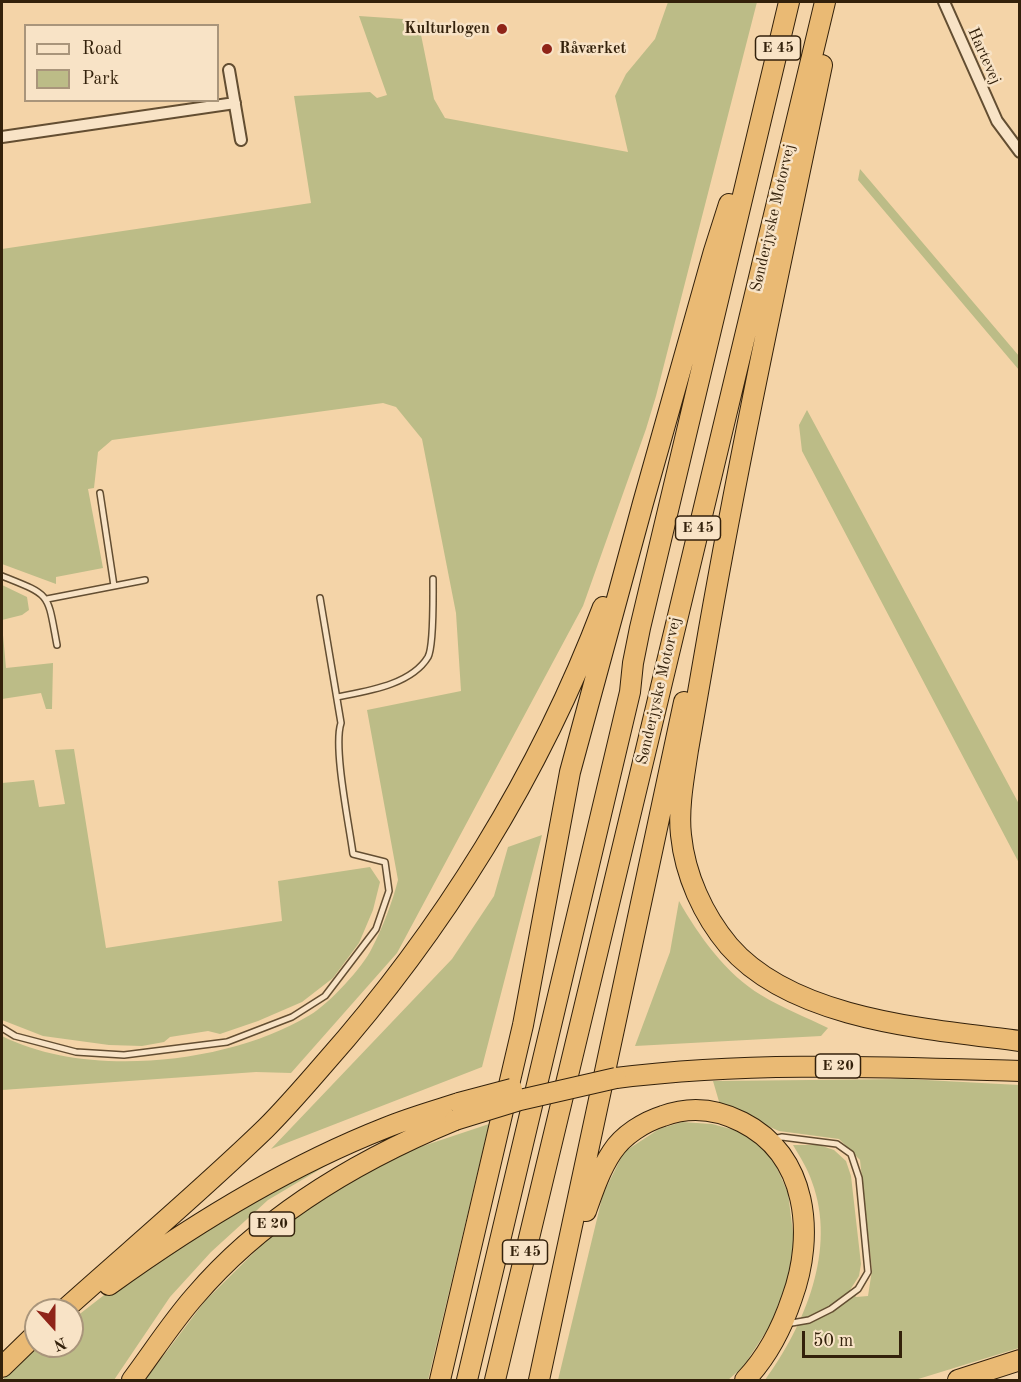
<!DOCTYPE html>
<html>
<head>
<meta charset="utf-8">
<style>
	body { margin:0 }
	#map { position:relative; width:1021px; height:1382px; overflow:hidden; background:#f4d4a8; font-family:"Old Standard TT",serif }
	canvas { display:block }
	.frame { position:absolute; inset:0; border:3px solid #33210b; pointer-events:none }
	.legend { position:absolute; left:24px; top:24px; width:195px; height:78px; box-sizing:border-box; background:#f8e3c6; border:2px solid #a9957b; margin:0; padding:8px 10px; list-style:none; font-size:18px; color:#33210b }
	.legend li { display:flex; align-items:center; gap:12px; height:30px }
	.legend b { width:30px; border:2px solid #a9957b }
	.north { position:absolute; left:24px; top:1298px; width:60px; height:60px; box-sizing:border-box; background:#f8e3c6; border:2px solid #a9957b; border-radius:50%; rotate:159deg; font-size:16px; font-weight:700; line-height:24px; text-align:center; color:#33210b }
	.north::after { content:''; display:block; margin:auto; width:21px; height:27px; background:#8f2418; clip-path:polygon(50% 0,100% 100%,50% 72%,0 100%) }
	.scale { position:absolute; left:802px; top:1331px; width:100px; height:27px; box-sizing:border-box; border:3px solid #33210b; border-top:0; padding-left:8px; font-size:18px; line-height:21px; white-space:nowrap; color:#33210b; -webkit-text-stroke:4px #f8e3c6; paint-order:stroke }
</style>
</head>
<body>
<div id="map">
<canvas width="1021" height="1382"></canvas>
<div class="frame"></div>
<ul class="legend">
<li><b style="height:8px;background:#f8e3c6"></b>Road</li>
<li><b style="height:16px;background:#bcbc87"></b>Park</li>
</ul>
<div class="north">N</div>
<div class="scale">50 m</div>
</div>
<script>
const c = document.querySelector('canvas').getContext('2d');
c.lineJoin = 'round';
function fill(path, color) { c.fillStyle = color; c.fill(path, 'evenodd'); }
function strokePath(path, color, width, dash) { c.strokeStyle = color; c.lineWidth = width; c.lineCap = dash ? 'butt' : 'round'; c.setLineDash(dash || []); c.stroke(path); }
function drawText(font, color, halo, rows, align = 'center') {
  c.font = font + ' "Old Standard TT",serif'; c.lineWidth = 5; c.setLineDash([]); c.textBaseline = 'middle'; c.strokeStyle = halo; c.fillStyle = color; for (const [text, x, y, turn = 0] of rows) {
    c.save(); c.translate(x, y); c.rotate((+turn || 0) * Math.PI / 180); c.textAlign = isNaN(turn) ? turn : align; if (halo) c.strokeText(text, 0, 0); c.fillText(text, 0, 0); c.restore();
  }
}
fill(new Path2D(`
	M668 2H757L656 396 646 429 583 606 397 953 291 1073 256 1072 2 1090V1036C87 1079 229 1064 310 1015 329 1004 363 967 372 948 383 927 392 903 398 880L367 710 461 691 456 613 422 439 396 407 383 403 112 440 98 452 94 488 88 489 103 568 56 577V584L2 564V249L311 203 294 96 370 92 377 98 387 95 359 16 418 20 434 99 445 118 628 152 615 96 626 74 655 39Z
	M860 169 1019 356V370L858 180Z
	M807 410 1019 804V863L802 451 799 425Z
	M2 585 27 597 29 610 22 615 2 620Z
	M2 624 6 668 53 663 52 709H46L41 693 2 699Z
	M74 749 106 948 282 921 278 881 370 867 380 882 373 910 359 943 333 978 302 1002 258 1021 220 1034 208 1031 170 1037 164 1042 142 1046 109 1045 43 1036 2 1020V783L34 780 39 807 65 804 55 750Z
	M542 835 482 1067 271 1149 452 959 494 896 508 847Z
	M679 901C698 935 727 975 761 995 782 1008 806 1017 828 1028L821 1036 635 1046 670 952Z
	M907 1079 1019 1085V1348L915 1380H765C805 1325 837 1249 812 1182 808 1169 800 1157 793 1145H819L834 1150 846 1161 851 1176 861 1264 859 1276 850 1290 856 1297 868 1296 872 1270 860 1160 839 1139 779 1131 720 1105 713 1081Z
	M682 1122 712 1124 746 1133 773 1159 788 1193 794 1241 787 1281 771 1324 743 1367 728 1380H558L603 1194 624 1152 659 1129Z
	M489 1124 428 1380H145L205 1301 287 1220 396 1155Z
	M361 1145 268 1200 211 1252 170 1297 114 1380H2L39 1346H72V1320L108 1292 195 1231Z`), '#bcbc87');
const lane = new Path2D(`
	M100 493 114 586
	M2 576C52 596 47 592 57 645
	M47 599 145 580
	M337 697C367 691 411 685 428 657 434 646 433 594 433 579
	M2 1028 15 1036 76 1052 124 1055 227 1042 292 1017 325 996 376 929 389 891 385 862 353 854C349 824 333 747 341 723L320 598
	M773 1139 782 1137 837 1144 851 1154 859 1178 868 1272 858 1289 831 1309 809 1320 786 1324`);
const street = new Path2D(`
	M944 2 997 121 1020 152
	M229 70 241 140
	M2 137 235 103`);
const highway = new Path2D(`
	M822 65C783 253 742 441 709 629 702 670 695 710 688 750 684 777 678 808 681 835 685 875 703 915 729 946 793 1020 928 1029 1020 1041
	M616 1078C750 1061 885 1067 1020 1071
	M586 1211C593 1191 600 1170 612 1152 623 1135 644 1122 663 1116 690 1106 717 1109 742 1122 808 1155 815 1235 792 1298 782 1328 767 1357 745 1380
	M109 1285C195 1223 286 1167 385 1128 409 1118 434 1111 459 1103
	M64 1310C131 1250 201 1191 266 1128 286 1108 305 1086 324 1064 442 931 540 774 603 607
	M2 1367 36 1334
	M132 1380C153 1352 172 1322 195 1296 264 1215 358 1160 455 1120
	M440 1380 523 1025 570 772 643 503 714 251 729 204
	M467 1380 630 692 633 663 640 628 789 2
	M495 1380 825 2
	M539 1380 684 702
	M958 1380 1020 1360`);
strokePath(lane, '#634e32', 8);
strokePath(street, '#634e32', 14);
strokePath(highway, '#33210b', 22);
strokePath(lane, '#f8e3c6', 5);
strokePath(street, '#f8e3c6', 10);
strokePath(highway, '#eaba74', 20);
const highwayBridge = new Path2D(`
	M459 1103 512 1089
	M455 1120 520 1100 616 1078`);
strokePath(highwayBridge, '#33210b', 22, []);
strokePath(highwayBridge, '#eaba74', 20);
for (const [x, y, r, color] of [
	[502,29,6,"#8f2418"],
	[547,49,6,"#8f2418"]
]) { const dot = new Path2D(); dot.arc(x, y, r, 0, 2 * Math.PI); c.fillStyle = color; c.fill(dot); strokePath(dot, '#f8e3c6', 2); }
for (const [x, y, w] of [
	[778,48,45],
	[698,528,45],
	[838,1066,45],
	[272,1224,45],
	[525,1252,45]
]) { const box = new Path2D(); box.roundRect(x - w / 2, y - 12, w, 24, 4.5); c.fillStyle = '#f8e3c6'; c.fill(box); strokePath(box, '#33210b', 1.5); }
drawText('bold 15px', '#33210b', null, [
	["E 45",778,48],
	["E 45",698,528],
	["E 20",838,1066],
	["E 20",272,1224],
	["E 45",525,1252]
]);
drawText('bold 16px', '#33210b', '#f8e3c6', [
	["Kulturlogen",490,29],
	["Råværket",559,49,"left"]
], 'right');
drawText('16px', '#33210b', '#f8e3c6', [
	["Hartevej",984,56,66],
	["Sønderjyske Motorvej",773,218,-77],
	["Sønderjyske Motorvej",659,691,-77]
]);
</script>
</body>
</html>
